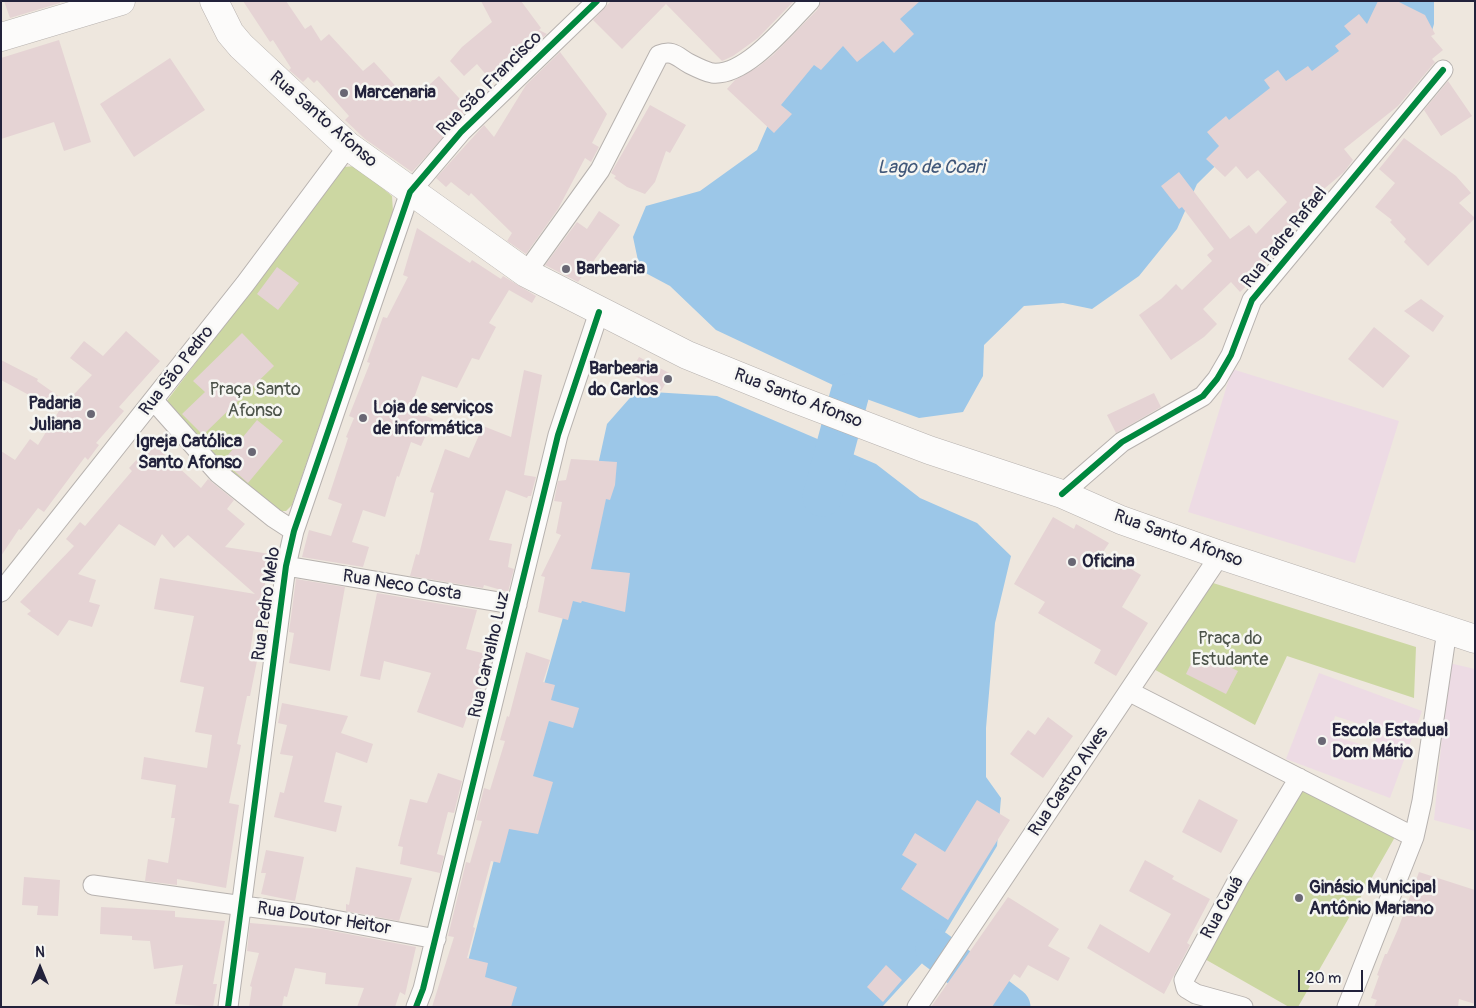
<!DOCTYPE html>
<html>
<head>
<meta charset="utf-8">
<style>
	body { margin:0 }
	#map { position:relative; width:1476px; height:1008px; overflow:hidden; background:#eee7de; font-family:Pangolin,sans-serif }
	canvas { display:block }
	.frame { position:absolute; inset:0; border:2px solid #22223b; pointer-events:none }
	.north { position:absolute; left:15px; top:943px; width:50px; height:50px; -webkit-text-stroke:4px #f6f6f2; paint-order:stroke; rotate:0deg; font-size:14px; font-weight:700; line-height:20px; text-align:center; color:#22223b }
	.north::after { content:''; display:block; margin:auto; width:18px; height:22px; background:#22223b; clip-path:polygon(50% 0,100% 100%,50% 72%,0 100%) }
	.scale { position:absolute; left:1298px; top:970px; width:65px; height:22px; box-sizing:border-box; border:2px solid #22223b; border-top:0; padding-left:6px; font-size:15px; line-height:18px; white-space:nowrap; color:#22223b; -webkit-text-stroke:4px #f6f6f2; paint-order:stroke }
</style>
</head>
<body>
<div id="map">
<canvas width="1476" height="1008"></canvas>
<div class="frame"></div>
<div class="north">N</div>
<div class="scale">20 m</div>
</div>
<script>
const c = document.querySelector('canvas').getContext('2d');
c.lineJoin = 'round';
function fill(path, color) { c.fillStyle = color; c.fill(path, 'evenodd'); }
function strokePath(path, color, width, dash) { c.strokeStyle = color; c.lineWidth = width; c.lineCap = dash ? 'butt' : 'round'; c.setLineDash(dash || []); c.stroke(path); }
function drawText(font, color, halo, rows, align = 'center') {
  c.font = font + ' Pangolin,sans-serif'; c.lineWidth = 5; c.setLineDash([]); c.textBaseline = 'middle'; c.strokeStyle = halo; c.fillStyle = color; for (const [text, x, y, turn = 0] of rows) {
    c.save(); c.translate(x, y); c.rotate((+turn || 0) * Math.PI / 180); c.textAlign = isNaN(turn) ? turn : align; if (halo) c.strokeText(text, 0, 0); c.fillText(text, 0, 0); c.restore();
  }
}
fill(new Path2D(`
	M1232 369 1399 421 1355 563 1188 512Z
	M1449 663 1475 669V831L1434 820Z
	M1319 673 1422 711 1390 798 1286 759ZM1335 716 1379 730 1373 748 1330 735Z`), '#eddbe4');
fill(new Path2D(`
	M356 166 392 196 393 212 292 505 286 511H276L222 470 166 402 344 167Z
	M1213 583 1416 647 1414 698 1287 656 1255 725 1150 667Z
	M1302 785 1395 837 1298 1007H1289L1203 958Z`), '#ccd7a2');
fill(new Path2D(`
	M825 1H1434V24L1425 54 1300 82 1197 184 1177 229 1139 276 1092 309 1063 303 1024 306 984 345 983 376 963 412 919 418 850 393 716 330 670 286 640 270 633 237 646 206 700 191 757 150 794 65Z
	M636 391 717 396 876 464 920 498 977 523 1011 556 995 623 986 728V777L1001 798 997 846 935 949 883 1006 445 1007 466 969 495 856 570 593 607 424Z`), '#9cc7e8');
strokePath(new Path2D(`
	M822 497 850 393
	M935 949 1011 1007`), '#9cc7e8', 39);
fill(new Path2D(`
	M4 1H60V3L10 18Z
	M243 1H286L305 29 311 25 321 41 329 34 363 71 374 62 410 102 439 76 469 109 412 172 365 139 345 120 349 116 317 80 314 83 308 77 303 82 289 70 291 68 273 40 270 42Z
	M481 1H521L541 28 539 30 547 34 493 83 477 64 464 76 450 61 462 47 492 22Z
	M611 1H794L758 38 733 56 722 61 666 4 622 49 593 20Z
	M821 1H920L900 19 914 34 894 53 883 41 857 62 843 46 821 70 814 65 781 105 792 114 774 133 727 89 735 80 758 67 773 55 818 9Z
	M1378 1H1397L1425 15 1435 34 1431 36 1443 50 1432 59 1435 62 1398 106 1344 149 1353 160 1344 172 1318 194 1321 198 1282 238 1286 242 1256 273 1257 276 1240 292 1231 282 1203 309 1217 324 1204 337 1171 360 1139 315 1161 299 1176 284 1182 290 1212 261 1207 255 1214 249 1182 207 1179 209 1161 186 1179 172 1230 239 1249 225 1256 234 1287 202 1258 170 1247 179 1236 166 1225 177 1206 159 1219 146 1207 132 1226 116 1229 120 1270 88 1264 80 1278 70 1286 81 1308 66 1312 71 1339 51 1335 46 1351 34 1344 26 1359 14 1367 24Z
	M59 40 91 142 64 151 54 122 1 139V58Z
	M560 52 607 114 592 143 599 147 591 162 585 158 558 209 526 254 507 241 512 233 471 193 469 196 451 182 446 187 436 178 484 125 494 137 526 85Z
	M170 58 205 110 134 157 100 104Z
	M1448 81 1472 116 1441 136 1424 110Z
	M650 105 686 125 670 153 666 151 655 182 645 194 627 187 614 178 616 176 611 173Z
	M1404 138 1456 176 1471 193 1459 203 1475 218 1428 266 1404 242 1406 239 1390 222 1392 220 1375 207 1395 183 1379 169Z
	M599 211 620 225 578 282 545 265 577 222 587 229Z
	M417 228 470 263 472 260 501 279 503 276 536 296 532 303 509 290 489 323 496 327 479 360 472 358 457 388 422 376 410 409 433 419 421 446 411 442 399 477 397 476 385 517 363 510 352 542 369 547 363 567 302 557 309 530 331 536 342 504 328 499 348 438 346 437 354 418 349 416 370 363 367 362 383 317 387 318 408 277 403 275Z
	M277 267 299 283 278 310 257 294Z
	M1421 299 1444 316 1433 332 1404 311Z
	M1374 327 1410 356 1383 388 1348 359Z
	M126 331 160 361 119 407 124 411 96 443 99 445 88 460 85 457 44 512 38 508 21 530 19 529 1 556V451L15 460 30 439 38 445 59 411 1 380V360L38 379 37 381 67 402 64 405 92 375 70 358 84 341 103 356Z
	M242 333 274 366 203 435 182 414 205 392 193 381Z
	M639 357 671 374 661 391 630 373Z
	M524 370 542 375 524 475 536 477 531 496H528L527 498 506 490 489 540 512 544 508 567 514 569 508 592 484 585 483 588 410 576 416 554 419 555 434 493 430 492 445 449 469 458 483 426 511 437Z
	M1154 393 1161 407 1116 433 1107 415Z
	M257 420 283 441 248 483 223 461Z
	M152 443 201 488 208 479 234 500 227 509 245 524 225 547 270 554 258 627 254 626 249 659 257 661 250 696H247L237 744 241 745 229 803 239 805 226 888 177 879V885L145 881 148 859 168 863 175 818H171L176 785 141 779 144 757 207 768 212 735 195 732 204 687 180 682 194 616 154 609 160 578 255 594 188 535 174 548 162 534 155 546 119 524 78 574 96 580 89 602 100 605 92 627 69 620 58 636 27 614 31 611 20 602 74 546 66 539 80 522 85 526 132 471 129 468Z
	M571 459 617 462 615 485 610 500 606 499 591 569 630 573 625 612 582 601 581 603 573 601 568 620 538 612 545 577 541 576 561 535 556 533 562 502 554 501 558 481 566 480Z
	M1053 517 1074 529 1076 524 1109 543 1103 552 1141 575 1122 607 1148 623 1116 676 1094 663 1101 650 1038 613 1045 602 1014 584Z
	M296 579 345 587 330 671 289 663 294 633 289 632Z
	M377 593 477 610 466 649 486 654 478 684 482 686 474 710 470 708 463 728 417 712 431 673 384 661 380 680 360 676Z
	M1197 651 1238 671 1226 694 1186 674Z
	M526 652 550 660 543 682 555 685 551 700 579 708 573 728 549 721 533 776 553 782 538 834 509 829 500 863 491 861 473 927 475 928 467 958 488 963 485 977 517 987 511 1007H432L454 937 448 936 466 862 470 863 482 821 476 820 484 788 490 790 505 741 500 740 507 716 509 717Z
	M282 703 348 716 341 733 373 744 367 763 336 752 324 802 342 806 336 832 274 817 280 792 284 793 293 756 280 754 287 725 278 723Z
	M1048 717 1073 736 1043 778 1010 754 1028 730 1035 735Z
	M438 773 462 781 454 813 448 812 437 854 444 856 440 873 400 864 403 847 398 846 410 799 427 803Z
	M1199 799 1238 820 1221 853 1182 832Z
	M977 800 1010 820 948 920 901 889 917 864 902 855 915 833 945 852Z
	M266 850 304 857 295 901 261 894 266 873H261Z
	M1145 860 1174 876 1172 879 1210 899 1187 943 1190 945 1164 994 1087 948 1100 924 1149 953 1171 914 1129 891Z
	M356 867 412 878 399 921 346 911V904L349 905Z
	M1419 872 1475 890V1004L1459 999 1458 1007H1374L1377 1000 1371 998 1379 976 1377 975 1385 954H1387L1398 929Z
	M24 877 60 880 58 916 37 915 38 906 22 905Z
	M1008 897 1059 929 1048 946 1070 958 1058 981 1028 965 1020 978 1014 974 992 1007H931Z
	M101 907 175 911V917L225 921 213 984H217L213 1007 175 1004 183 965 154 969 150 941 132 940V936L100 934Z
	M250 923 322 929 416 947 405 995 400 992 395 1007H357L364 988 325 984 326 973 295 968 287 997 284 996 282 1007H249L252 987 250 986 259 953 247 951Z
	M886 965 902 980 883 1002 867 987Z`), '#e5d3d4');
const minor = new Path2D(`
	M526 273 600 170 659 55C674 49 678 58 690 64 696 67 706 72 712 73 746 77 788 23 810 1
	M154 401 218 473 274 518 294 531
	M1062 494 1122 442 1203 396 1217 379 1231 355 1252 300 1443 70
	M286 566 517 605
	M1 592 245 284 348 146
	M1130 692 1414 837
	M93 885 308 915 436 939
	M228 1007 286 566 294 531 410 192 461 132 597 1
	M416 1007 423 989 558 435 599 312
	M917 1007 1220 555
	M1243 1007 1196 994 1186 988 1184 980 1239 878 1299 778
	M1347 1007 1414 837 1422 801 1447 630`);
const secondary = new Path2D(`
	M214 1 230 33 241 46 348 146 526 273 687 355 793 398 929 450 1062 494 1121 520 1220 555 1475 639
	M1 37 121 1`);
strokePath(minor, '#b7b2af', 21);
strokePath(secondary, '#b7b2af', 29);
strokePath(minor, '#fcfbfa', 19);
strokePath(secondary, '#fcfbfa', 28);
strokePath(new Path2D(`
	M1062 494 1122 442 1203 396 1217 379 1231 355 1252 300 1443 70
	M228 1007 286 566 294 531 410 192 461 132 597 1
	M416 1007 423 989 558 435 599 312`), '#00873e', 6);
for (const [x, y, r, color] of [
	[344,93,5,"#696774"],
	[566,269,5,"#696774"],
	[668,379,5,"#696774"],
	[91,414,5,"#696774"],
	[363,418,5,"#696774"],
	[252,452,5,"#696774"],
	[1072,562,5,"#696774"],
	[1322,741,5,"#696774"],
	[1299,898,5,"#696774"]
]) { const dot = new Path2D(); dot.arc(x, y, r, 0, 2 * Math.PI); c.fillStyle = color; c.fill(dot); strokePath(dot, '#f6f6f2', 2); }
drawText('18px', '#22223b', '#f6f6f2', [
	["Rua São Francisco",490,84,-45],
	["Rua Santo Afonso",323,120,41],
	["Rua Padre Rafael",1285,238,-51],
	["Rua São Pedro",177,371,-52],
	["Rua Santo Afonso",798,399,21],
	["Rua Santo Afonso",1178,539,20],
	["Rua Neco Costa",402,586,9],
	["Rua Pedro Melo",267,604,-82],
	["Rua Carvalho Luz",490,655,-77],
	["Rua Castro Alves",1069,782,-56],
	["Rua Cauá",1223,908,-61],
	["Rua Doutor Heitor",324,919,9]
]);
drawText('bold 18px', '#22223b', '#f6f6f2', [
	["Marcenaria",354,93],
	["Barbearia",576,269],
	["Barbearia",658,369,"right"],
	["do Carlos",658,390,"right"],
	["Padaria",81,404,"right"],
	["Juliana",81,425,"right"],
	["Loja de serviços",373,408],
	["de informática",373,429],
	["Igreja Católica",242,442,"right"],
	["Santo Afonso",242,463,"right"],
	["Oficina",1082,562],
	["Escola Estadual",1332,731],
	["Dom Mário",1332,752],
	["Ginásio Municipal",1309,888],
	["Antônio Mariano",1309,909]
], 'left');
drawText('18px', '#4d544b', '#f6f6f2', [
	["Praça Santo",255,390],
	["Afonso",255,411],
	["Praça do",1230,639],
	["Estudante",1230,660]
]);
drawText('italic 19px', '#405779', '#f6f6f2', [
	["Lago de Coari",931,168]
]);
</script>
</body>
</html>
